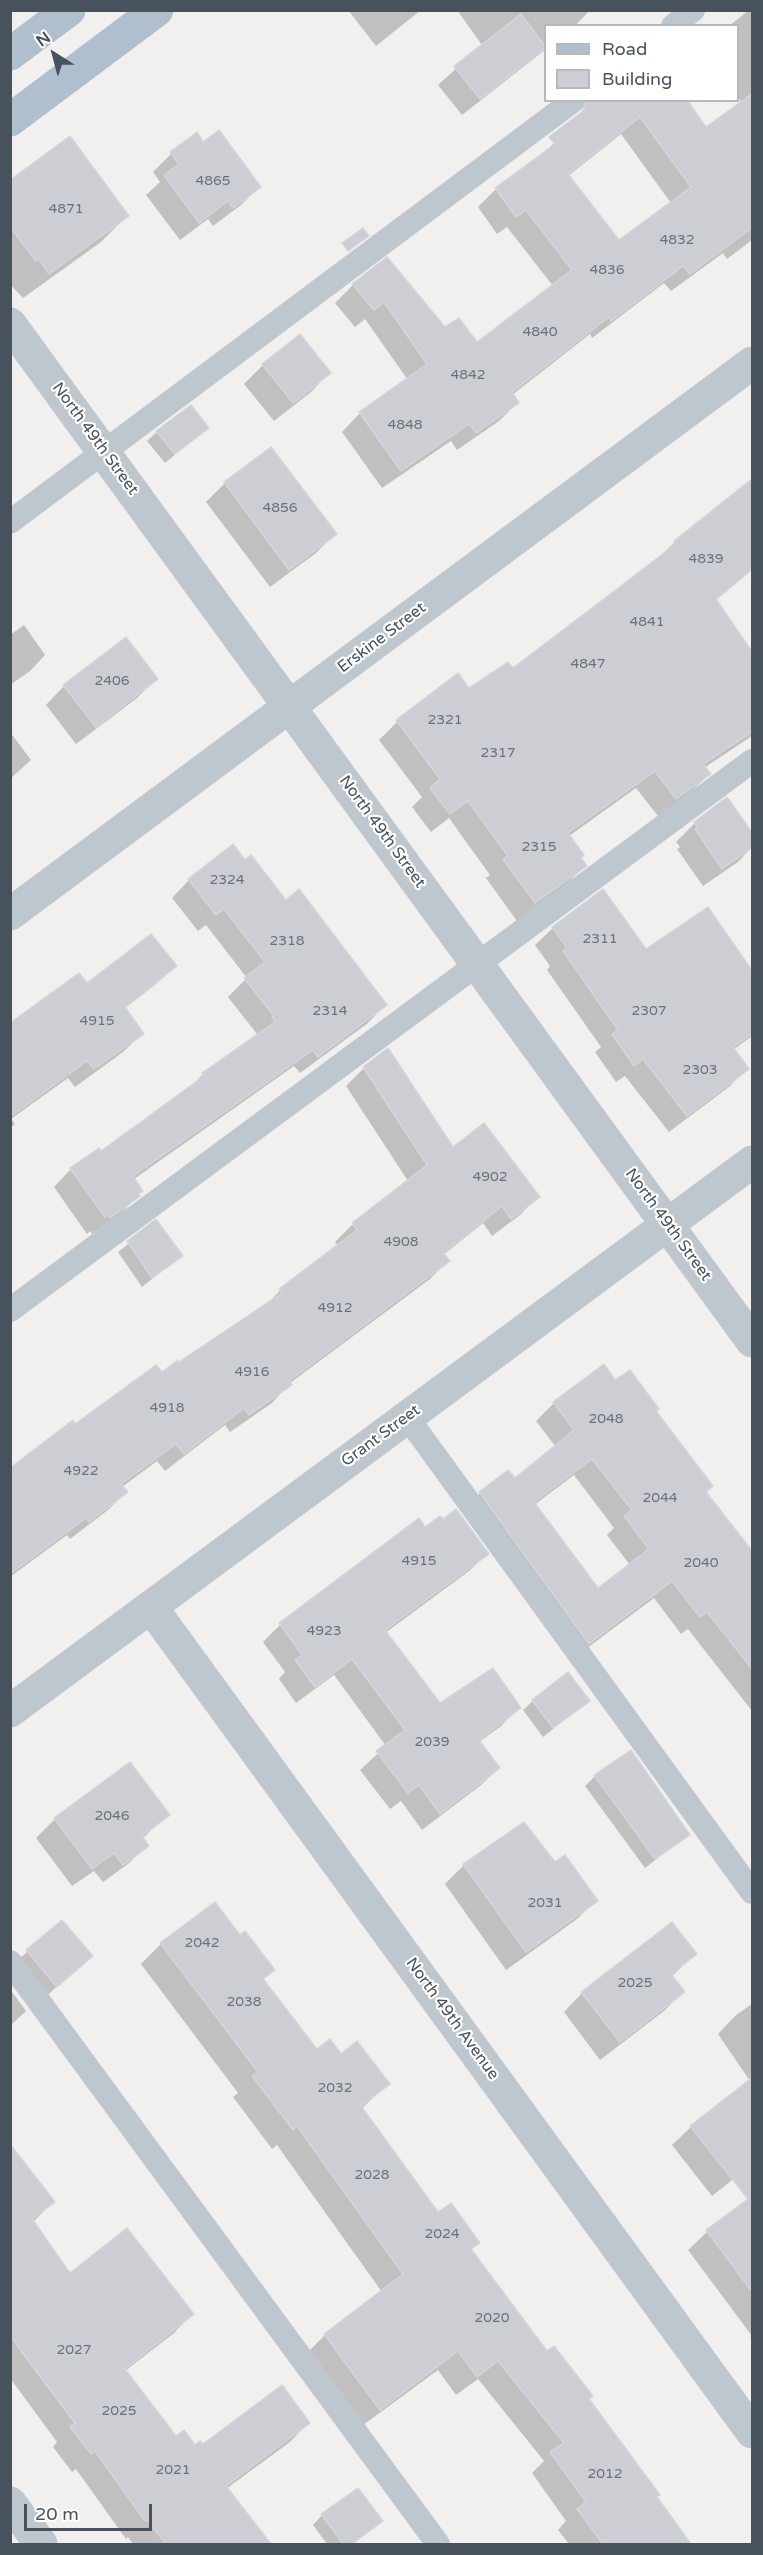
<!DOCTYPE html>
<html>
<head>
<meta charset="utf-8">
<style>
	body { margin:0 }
	#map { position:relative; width:763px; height:2555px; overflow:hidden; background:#f2efef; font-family:"Varela Round",sans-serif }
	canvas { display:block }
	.frame { position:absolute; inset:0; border:12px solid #48525c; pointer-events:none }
	.legend { position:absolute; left:544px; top:24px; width:195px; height:78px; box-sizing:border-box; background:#fff; border:2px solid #b6babe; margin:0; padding:8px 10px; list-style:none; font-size:18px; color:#48525c }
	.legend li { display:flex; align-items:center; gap:12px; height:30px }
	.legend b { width:30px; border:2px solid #b6babe }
	.north { position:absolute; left:24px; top:24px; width:60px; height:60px; -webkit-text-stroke:4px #fff; paint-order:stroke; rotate:324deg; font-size:16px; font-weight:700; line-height:24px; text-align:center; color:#48525c }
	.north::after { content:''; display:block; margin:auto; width:21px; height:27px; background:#48525c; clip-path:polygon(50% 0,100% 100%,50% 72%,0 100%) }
	.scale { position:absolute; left:24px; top:2504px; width:128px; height:27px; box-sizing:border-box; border:3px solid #48525c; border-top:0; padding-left:8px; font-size:18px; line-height:21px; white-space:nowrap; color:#48525c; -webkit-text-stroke:4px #fff; paint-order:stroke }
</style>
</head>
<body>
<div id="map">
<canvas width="763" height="2555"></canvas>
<div class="frame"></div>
<ul class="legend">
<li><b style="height:8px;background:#b0bfcd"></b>Road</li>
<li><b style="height:16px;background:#ccced4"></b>Building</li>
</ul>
<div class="north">N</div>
<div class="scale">20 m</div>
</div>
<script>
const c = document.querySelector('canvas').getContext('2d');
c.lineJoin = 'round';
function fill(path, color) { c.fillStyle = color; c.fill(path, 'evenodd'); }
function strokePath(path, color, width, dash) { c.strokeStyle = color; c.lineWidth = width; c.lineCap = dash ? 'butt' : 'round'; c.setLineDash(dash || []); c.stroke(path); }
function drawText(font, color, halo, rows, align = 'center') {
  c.font = font + ' "Varela Round",sans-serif'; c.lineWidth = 4.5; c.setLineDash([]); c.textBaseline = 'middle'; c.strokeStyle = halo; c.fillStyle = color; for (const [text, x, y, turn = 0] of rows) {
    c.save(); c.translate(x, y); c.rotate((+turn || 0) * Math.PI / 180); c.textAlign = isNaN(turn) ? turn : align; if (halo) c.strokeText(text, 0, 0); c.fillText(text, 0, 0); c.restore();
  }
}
fill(new Path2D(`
	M348 10H421L376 46Z
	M457 10H590L575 26H546V49L462 115 438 85 482 45Z
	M749 10H752V240L727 259 723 253 671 291 664 283 592 338 590 334 512 395 517 403 499 421 457 450 451 441 382 488 342 432 360 413 408 380 365 319 355 327 335 303 353 285 476 344 553 286 507 227 497 234 478 207 496 189 538 158 554 143 611 100 706 129 742 103 738 97V26H729ZM621 134 671 203 619 242 568 176Z
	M203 144 259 187 241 205 213 226 208 219 180 240 146 195 160 182 153 172 171 154Z
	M10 182 127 216 101 242 23 298 10 284Z
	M263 365 329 373 311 392 274 421 244 384Z
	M207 428 165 463 147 441 157 432Z
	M752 480V570L715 601 752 656V736L704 768 709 774 691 792 658 816 636 788 569 836 585 865 567 884 517 921 486 878 490 875 449 818 431 832 412 807 422 797 379 740 397 722 458 676 469 690 512 671 656 560 675 542Z
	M225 483 335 534 316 553 270 587 206 502Z
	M24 625 45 655 30 671 10 685V635Z
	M156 679 137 698 76 744 46 705 64 686Z
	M10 732 31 760 10 779Z
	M727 799 752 847 738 862 703 886 677 849 680 847 676 842 695 823Z
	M245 862 385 1005 368 1023 300 1073 294 1066 134 1179 138 1196 120 1214 92 1234 90 1231 87 1234 54 1187 71 1169 101 1153 185 1092 203 1074 257 1034 228 997 247 978 206 925 198 931 172 898 189 880Z
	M553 928 646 951 752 985V1036L733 1050 747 1068 730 1086 669 1132 625 1076 616 1082 595 1052 601 1047 547 970 550 966 535 945Z
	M175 966 156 984 124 1009 142 1034 123 1052 75 1087 68 1078 11 1119 15 1124 10 1128V1024L86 985Z
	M364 1068 453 1149 538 1197 520 1215 492 1236 483 1223 443 1255 448 1261 430 1279 290 1383 272 1403 230 1432 225 1425 165 1471 157 1461 122 1487 126 1492 108 1510 70 1539 67 1535 10 1577V1485L75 1426 179 1364 264 1306 280 1291 338 1246 335 1242 353 1224 408 1181 346 1086Z
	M156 1222 181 1256 142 1287 118 1252Z
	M615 1382 654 1411 752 1566V1711L688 1629 681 1634 654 1598 571 1660 462 1511 480 1493 514 1480 556 1447 536 1421 554 1403ZM574 1475 614 1528 607 1535 630 1565 598 1590 534 1505Z
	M419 1520 425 1529 487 1554 469 1571 385 1633 439 1706 519 1708 501 1726 479 1742 499 1768 481 1785 422 1830 401 1801 390 1809 360 1770 386 1746 334 1675 296 1703 279 1679 285 1672 263 1642 280 1625Z
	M533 1701H588L543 1737 523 1710Z
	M631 1752 688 1835 645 1868 585 1786 595 1776Z
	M129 1764 168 1814 142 1839 147 1845 128 1864 103 1882 94 1871 72 1886 36 1838 55 1819Z
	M464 1865 596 1900 577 1919 506 1970 445 1884Z
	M215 1904 240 1937 273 1970 262 1980 316 2051 341 2056 388 2084 361 2109 438 2215 478 2242 470 2250 547 2353 588 2399 689 2544H569L558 2530 566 2521 532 2473 544 2461 478 2379 456 2395 438 2370 359 2428 305 2355 325 2335 382 2292 277 2145 272 2149 233 2097 238 2093 141 1964 161 1944Z
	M61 1922 91 1956 31 2010 10 1967Z
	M695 1954 671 1977 683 1992 664 2011 600 2060 564 2012 582 1993Z
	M10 1989 26 2011 10 2026Z
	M752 2004V2164L712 2196 672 2145 691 2127 750 2081 718 2034 736 2015Z
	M10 2176 53 2202 33 2222 70 2275 192 2314 174 2333 125 2371 175 2438 195 2447H203L308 2423 290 2442 226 2489 253 2544H133L128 2537 126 2539 76 2469 72 2472 53 2447 57 2442 10 2378Z
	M752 2197V2341L750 2338 752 2336 688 2250 707 2232Z
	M322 2515 381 2521 353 2544H327L313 2525Z`), '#0003');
const building = new Path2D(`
	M521 14 546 47 480 99 454 66Z
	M753 93V227L690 274 683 266 611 321 609 317 512 392 519 403 476 433 469 424 401 471 359 412 427 364 384 302 374 310 352 284 387 257 445 327 459 318 477 342 572 270 526 210 516 217 495 188 555 144 549 137 583 111 588 100H687L706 127ZM640 117 691 187 619 240 568 174Z
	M219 130 261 187 233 208 228 201 199 223 164 175 179 164 170 152 197 132 203 142Z
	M70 136 129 216 49 274 38 258 36 261 10 227V180Z
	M363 228 369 236 348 251 342 243Z
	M300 334 331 373 293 403 262 364Z
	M191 405 209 428 175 454 156 431Z
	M271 447 337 534 289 570 224 482Z
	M753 478V568L716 599 753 653V731L703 764 711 774 676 799 655 771 568 833 584 855 581 858 587 866 535 903 503 859 508 856 468 801 450 814 430 788 440 779 396 720 458 673 469 688 508 662 513 668 676 544 674 541Z
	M126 637 158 679 96 727 63 685Z
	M727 797 753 834V847L722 869 695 829 698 827 694 822Z
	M233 844 245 860 251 855 286 900 299 889 387 1005 318 1057 313 1050 133 1176 143 1191 138 1194 140 1196 110 1218 108 1215 105 1217 70 1168 99 1148 101 1151 204 1076 202 1073 275 1022 272 1017 274 1016 244 978 265 962 224 909 216 915 188 879Z
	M603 889 646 949 708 907 753 972V1033L733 1047 749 1069 687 1116 643 1059 634 1066 612 1034 618 1030 563 951 567 948 552 927Z
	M151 934 177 966 125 1007 144 1034 94 1069 87 1061 10 1117V1023L79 973 87 983Z
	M388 1048 453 1147 484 1123 540 1197 511 1219 502 1206 443 1253 450 1261 289 1381 292 1385 249 1415 244 1408 184 1454 176 1444 121 1484 128 1492 89 1522 86 1518 10 1574V1468L73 1420 75 1424 156 1365 162 1372 178 1360 179 1362 282 1293 279 1289 357 1230 352 1223 427 1165 363 1067Z
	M156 1219 183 1256 152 1278 127 1241Z
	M604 1364 615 1380 630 1370 659 1409 656 1411 713 1486 706 1492 753 1552V1670L707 1612 700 1617 672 1581 589 1644 479 1492 508 1470 515 1478 574 1430 553 1402ZM592 1459 632 1510 624 1516 649 1549 598 1588 534 1502Z
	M456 1509 489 1554 385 1630 440 1703 493 1668 521 1708 479 1740 500 1768 440 1814 419 1785 408 1793 376 1751 405 1730 352 1659 315 1687 295 1660 302 1655 279 1623 419 1518 425 1527 440 1516 443 1519Z
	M568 1672 590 1701 553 1728 532 1700Z
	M631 1750 690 1835 655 1859 594 1775Z
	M130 1762 170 1815 142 1836 149 1846 123 1865 114 1853 92 1869 54 1818Z
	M524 1822 555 1862 565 1855 598 1901 526 1952 463 1864Z
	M215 1902 240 1935 245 1931 275 1970 263 1979 317 2049 330 2039 341 2054 357 2041 390 2084 361 2106 438 2212 451 2203 480 2243 471 2249 547 2351 554 2346 593 2396 589 2399 660 2495 657 2497 691 2544H603L577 2509 586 2502 550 2452 564 2443 498 2361 477 2377 458 2351 380 2410 324 2334 403 2274 297 2126 293 2130 252 2076 258 2072 160 1943Z
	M62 1920 93 1956 57 1987 26 1950Z
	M672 1922 697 1954 671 1974 685 1992 620 2042 581 1992Z
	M753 2077V2293L706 2230 748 2199 690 2126Z
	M10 2144 55 2202 32 2219 70 2273 127 2228 194 2314 125 2369 176 2436 184 2430 195 2445 200 2441 203 2444 282 2385 310 2423 226 2486 271 2544H166L147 2520 145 2521 95 2451 91 2454 70 2427 75 2423 24 2355 10 2335Z
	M358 2488 383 2521 352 2544H343L321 2514Z`);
fill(building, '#ccced4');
strokePath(building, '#d3d5da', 1.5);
strokePath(new Path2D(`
	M673 26 693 10
	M10 522 574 100
	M10 1310 752 761
	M407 1417 752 1892
	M10 1962 438 2544`), '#bec7ce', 24);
strokePath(new Path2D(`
	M10 324 752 1341
	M10 914 752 363
	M151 1607 752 2432
	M10 1711 752 1162
	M10 2503 41 2544`), '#bec7ce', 33);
strokePath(new Path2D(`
	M10 54 69 10
	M10 120 157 10`), '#b0bfcd', 33);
drawText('14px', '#69717a', null, [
	["4865",213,181],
	["4871",66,209],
	["4832",677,240],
	["4836",607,270],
	["4840",540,332],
	["4842",468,375],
	["4848",405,425],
	["4856",280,508],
	["4839",706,559],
	["4841",647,622],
	["4847",588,664],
	["2406",112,681],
	["2321",445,720],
	["2317",498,753],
	["2315",539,847],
	["2324",227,880],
	["2311",600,939],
	["2318",287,941],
	["2314",330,1011],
	["2307",649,1011],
	["4915",97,1021],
	["2303",700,1070],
	["4902",490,1177],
	["4908",401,1242],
	["4912",335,1308],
	["4916",252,1372],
	["4918",167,1408],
	["2048",606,1419],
	["4922",81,1471],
	["2044",660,1498],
	["4915",419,1561],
	["2040",701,1563],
	["4923",324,1631],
	["2039",432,1742],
	["2046",112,1816],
	["2031",545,1903],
	["2042",202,1943],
	["2025",635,1983],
	["2038",244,2002],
	["2032",335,2088],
	["2028",372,2175],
	["2024",442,2234],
	["2020",492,2318],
	["2027",74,2350],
	["2025",119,2411],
	["2021",173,2470],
	["2012",605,2474]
]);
drawText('16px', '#48525c', '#fff', [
	["North 49th Street",95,439,54],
	["Erskine Street",382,638,-37],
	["North 49th Street",382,832,54],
	["North 49th Street",668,1225,54],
	["Grant Street",381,1436,-36],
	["North 49th Avenue",452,2019,54]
]);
</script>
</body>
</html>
